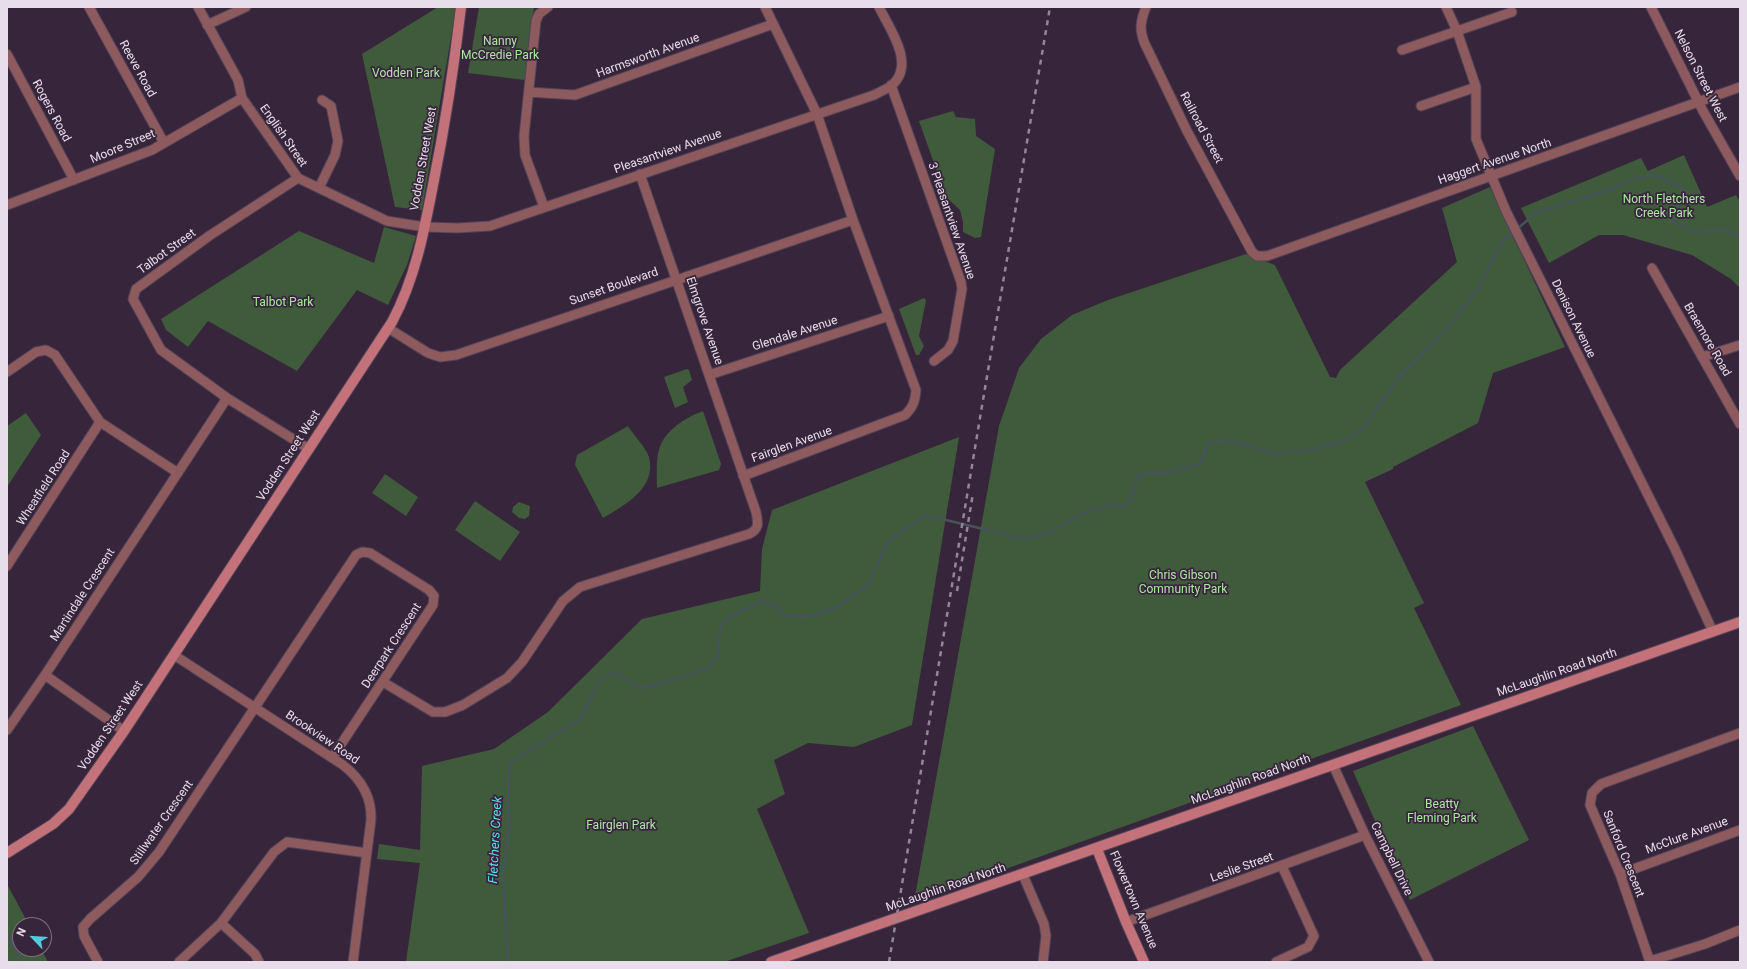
<!DOCTYPE html>
<html>
<head>
<meta charset="utf-8">
<style>
	body { margin:0 }
	#map { position:relative; width:1747px; height:969px; overflow:hidden; background:#37253b; font-family:Roboto,sans-serif }
	canvas { display:block }
	.frame { position:absolute; inset:0; border:8px solid #e8ddeb; pointer-events:none }
	.north { position:absolute; left:12px; top:917px; width:40px; height:40px; box-sizing:border-box; background:#37253b; border:1px solid #7e6f81; border-radius:50%; rotate:295deg; font-size:11px; font-weight:700; line-height:16px; text-align:center; color:#e8ddeb }
	.north::after { content:''; display:block; margin:auto; width:14px; height:18px; background:#53cbdb; clip-path:polygon(50% 0,100% 100%,50% 72%,0 100%) }
</style>
</head>
<body>
<div id="map">
<canvas width="1747" height="969"></canvas>
<div class="frame"></div>
<div class="north">N</div>
</div>
<script>
const c = document.querySelector('canvas').getContext('2d');
c.lineJoin = 'round';
function fill(path, color) { c.fillStyle = color; c.fill(path, 'evenodd'); }
function strokePath(path, color, width, dash) { c.strokeStyle = color; c.lineWidth = width; c.lineCap = dash ? 'butt' : 'round'; c.setLineDash(dash || []); c.stroke(path); }
function drawText(font, color, halo, rows, align = 'center') {
  c.font = font + ' Roboto,sans-serif'; c.lineWidth = 3.5; c.setLineDash([]); c.textBaseline = 'middle'; c.strokeStyle = halo; c.fillStyle = color; for (const [text, x, y, turn = 0] of rows) {
    c.save(); c.translate(x, y); c.rotate((+turn || 0) * Math.PI / 180); c.textAlign = isNaN(turn) ? turn : align; if (halo) c.strokeText(text, 0, 0); c.fillText(text, 0, 0); c.restore();
  }
}
fill(new Path2D(`
	M438 7H456L422 210 395 207 362 54Z
	M479 7H534L525 80 468 73Z
	M953 111 956 117 975 119 976 136 995 149 981 237 975 238 963 232V222L960 210 946 197 919 121Z
	M1684 155 1707 207 1736 195 1740 202V288L1731 279 1692 255 1623 235H1599L1549 263 1521 208 1641 158 1648 171Z
	M1490 187 1565 347 1493 373 1478 423 1393 467V469L1365 482 1424 603 1414 608 1461 705 914 902 999 426 1019 368 1041 339 1072 315 1108 300 1246 254 1275 265 1330 377 1336 378 1340 370 1457 262 1442 208Z
	M384 227 416 236 407 265 388 305 357 290 297 371 208 321 188 347 166 330 161 319 299 231 374 263Z
	M924 298 926 300 919 336 924 346 919 355H916L899 309Z
	M687 369 689 370 692 380 683 387 688 402 675 408 664 377Z
	M703 411 721 464 719 470 657 488C657 474 655 454 662 442 670 427 689 416 703 411Z
	M26 413 41 435 7 487V426Z
	M628 426C633 434 646 448 649 457 657 488 625 505 603 518L575 465 577 455Z
	M959 437 912 725 854 747 808 743 774 760 785 794 757 809 809 933 724 962H406L420 863 377 859 379 844 420 850 422 766 494 749 548 712 642 619 760 591 762 549 772 510Z
	M385 474 418 497 406 516 372 493Z
	M475 501 520 532 500 561 455 530Z
	M519 502 530 506 529 516 525 519 519 518 512 512 513 507Z
	M1473 726 1529 840 1410 900 1353 771Z
	M7 884 29 925H20V949H41L48 962H7Z`), '#405b3b');
strokePath(new Path2D(`
	M1517 229 1536 213 1612 189 1628 180 1653 175 1681 186 1682 197 1672 221 1693 232 1721 230 1740 236
	M7 933 22 962
	M508 962 503 873 509 831 508 779 511 762 580 719 601 679 614 672 640 688C655 685 704 674 713 663 722 650 717 641 720 630 724 615 749 608 762 601L776 606 786 616 808 617 835 608 868 585 888 542 925 515 1025 539 1050 532 1083 513 1110 505 1123 507 1130 501 1137 477 1147 473H1168L1200 464 1207 444 1220 441 1242 444 1272 453 1306 451 1345 441 1364 427 1399 377 1439 338 1476 292 1503 240 1513 232`), '#46545a', 2.5);
const street = new Path2D(`
	M89 7 164 143
	M198 7 238 80 242 98 298 178 387 221 425 227 458 228 490 226 874 95C880 92 886 89 891 86 917 65 889 28 879 7
	M1146 7C1141 20 1139 28 1144 42L1187 131 1252 252 1257 256H1267L1740 87
	M1446 7 1457 31 1476 87V139L1506 211 1675 549 1713 632
	M1651 7 1703 111 1740 176
	M207 25 246 7
	M1402 50 1512 12
	M7 54 74 180
	M891 85 961 282 962 289 953 341 948 350 934 361
	M529 92 575 95 773 24
	M1421 106 1476 87
	M298 178 209 236 136 289 133 299 161 350 227 398 309 449
	M319 188 335 155 338 141 331 106 322 100
	M7 205 152 150 242 98
	M544 207 525 155 524 136 536 21 539 14 548 7
	M1652 268 1740 424
	M388 328 428 353 440 357 456 355 853 220
	M1702 357 1740 345
	M7 372 36 352 46 350 55 355 100 422 178 473
	M709 375 889 316
	M743 476 905 415C913 407 915 402 916 390L853 220 817 114 765 7
	M7 566 100 422
	M174 655 343 765C361 779 372 797 371 820L353 962
	M45 675 124 731
	M383 682 433 712H445L463 705 507 678 522 662 563 601 580 587 749 534C760 529 758 522 756 512L640 174
	M7 730 45 675 227 398
	M1333 765 1365 835 1429 962
	M1620 874 1740 830
	M1023 875 1044 924 1046 936 1043 962
	M1126 922 1365 835
	M221 923 255 954 259 962
	M1650 961 1705 944 1740 930
	M98 962 84 936 83 927 90 919 138 877 159 852 356 555 362 552 370 553 429 590 434 596 433 605 332 758
	M179 962 221 923 274 852 287 842 367 853
	M1276 962 1308 947 1314 936 1282 866
	M1650 962 1620 874 1590 805 1592 793 1601 784 1740 733`);
const secondary = new Path2D(`
	M1097 849 1126 922 1144 962
	M7 853 53 824 69 809 124 731 392 322C415 279 424 232 433 185 445 126 454 67 461 7
	M771 962 1740 622`);
strokePath(street, '#534257', 11);
strokePath(secondary, '#534257', 12);
strokePath(street, '#8d5a5d', 9);
strokePath(secondary, '#c27278', 10);
strokePath(new Path2D(`
	M957 591 973 493
	M889 962 983 400 1050 7`), '#948698', 2.5, [5, 5]);
drawText('12px', '#abe9a0', '#37253b', [
	["Nanny",500,42],
	["McCredie Park",500,56],
	["Vodden Park",406,74],
	["North Fletchers",1664,200],
	["Creek Park",1664,214],
	["Talbot Park",283,303],
	["Chris Gibson",1183,576],
	["Community Park",1183,590],
	["Beatty",1442,805],
	["Fleming Park",1442,819],
	["Fairglen Park",621,826]
]);
drawText('12px', '#e8ddeb', '#37253b', [
	["Harmsworth Avenue",648,56,-20],
	["Reeve Road",137,69,61],
	["Nelson Street West",1700,76,63],
	["Rogers Road",51,111,62],
	["Railroad Street",1201,128,62],
	["English Street",283,136,55],
	["Moore Street",123,147,-23],
	["Pleasantview Avenue",668,152,-19],
	["Vodden Street West",424,159,-80],
	["Haggert Avenue North",1495,162,-19],
	["3 Pleasantview Avenue",951,221,71],
	["Talbot Street",167,252,-36],
	["Sunset Boulevard",614,287,-19],
	["Denison Avenue",1573,319,64],
	["Elmgrove Avenue",704,321,71],
	["Glendale Avenue",795,334,-18],
	["Braemore Road",1707,340,60],
	["Fairglen Avenue",792,445,-20],
	["Vodden Street West",289,456,-57],
	["Wheatfield Road",44,488,-57],
	["Martindale Crescent",83,595,-57],
	["Deerpark Crescent",392,646,-57],
	["McLaughlin Road North",1557,673,-19],
	["Vodden Street West",111,726,-56],
	["Brookview Road",322,738,34],
	["McLaughlin Road North",1251,780,-20],
	["Stillwater Crescent",162,823,-55],
	["McClure Avenue",1687,836,-20],
	["Sanford Crescent",1623,854,68],
	["Campbell Drive",1391,859,64],
	["Leslie Street",1242,868,-20],
	["McLaughlin Road North",946,888,-19],
	["Flowertown Avenue",1133,900,67]
]);
drawText('italic 13px', '#57deed', '#37253b', [
	["Fletchers Creek",496,840,-87]
]);
</script>
</body>
</html>
